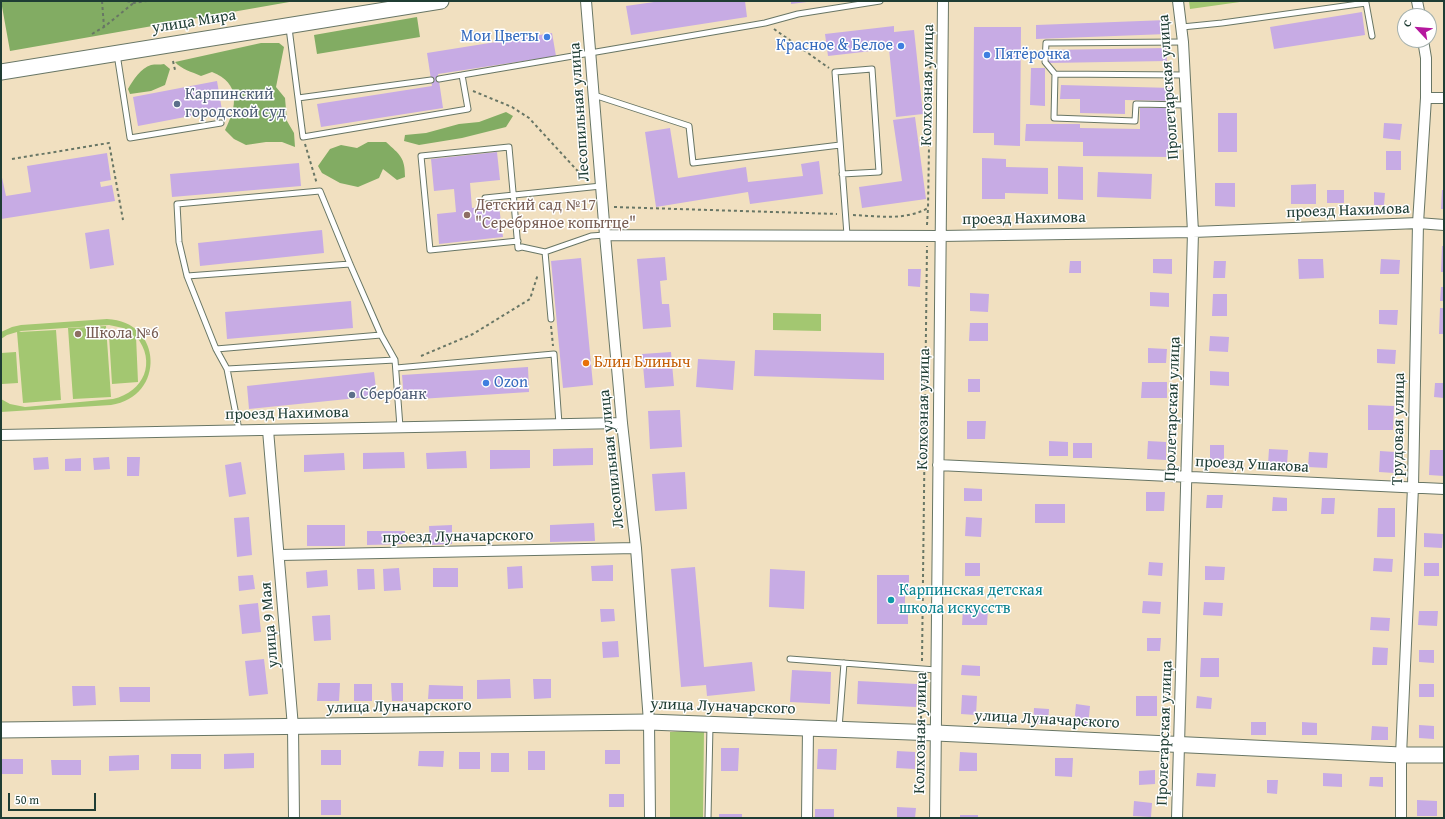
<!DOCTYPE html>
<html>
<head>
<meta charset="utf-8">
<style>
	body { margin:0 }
	#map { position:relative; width:1445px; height:819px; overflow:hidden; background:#f1e0c0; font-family:"Gentium Book Plus",serif }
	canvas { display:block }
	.frame { position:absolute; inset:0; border:2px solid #1f3d34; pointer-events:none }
	.north { position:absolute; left:1397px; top:8px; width:40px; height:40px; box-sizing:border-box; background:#fff; border:1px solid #a5b1ae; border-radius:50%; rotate:296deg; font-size:11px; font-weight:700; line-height:16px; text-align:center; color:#1f3d34 }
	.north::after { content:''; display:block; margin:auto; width:14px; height:18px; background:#b5179e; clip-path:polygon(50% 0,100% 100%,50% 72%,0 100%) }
	.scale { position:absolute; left:8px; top:793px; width:88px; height:18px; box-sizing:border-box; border:2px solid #1f3d34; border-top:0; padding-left:5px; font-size:12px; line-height:14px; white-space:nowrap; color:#1f3d34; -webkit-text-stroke:3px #fff; paint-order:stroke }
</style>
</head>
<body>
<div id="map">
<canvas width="1445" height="819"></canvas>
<div class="frame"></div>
<div class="north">С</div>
<div class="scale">50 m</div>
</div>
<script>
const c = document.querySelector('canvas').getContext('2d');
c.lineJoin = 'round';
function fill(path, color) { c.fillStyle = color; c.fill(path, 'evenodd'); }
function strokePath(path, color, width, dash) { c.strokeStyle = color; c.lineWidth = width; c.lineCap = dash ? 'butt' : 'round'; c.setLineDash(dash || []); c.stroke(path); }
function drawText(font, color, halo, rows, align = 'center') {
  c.font = font + ' "Gentium Book Plus",serif'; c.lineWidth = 3; c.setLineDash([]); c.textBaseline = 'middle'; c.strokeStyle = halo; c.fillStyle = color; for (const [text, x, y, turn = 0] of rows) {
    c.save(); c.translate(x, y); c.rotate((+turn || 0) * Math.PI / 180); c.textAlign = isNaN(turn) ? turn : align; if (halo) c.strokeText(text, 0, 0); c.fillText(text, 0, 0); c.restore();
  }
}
fill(new Path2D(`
	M1189 1H1247L1190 9Z
	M773 313 821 314V331L773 330Z
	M107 319C163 321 166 397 111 405L1 412V399L10 404 25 407 113 399C144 392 157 362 136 336L138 382 112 384 109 335 132 333 123 328 109 325 21 331 19 332 56 330 61 400 23 403 17 332 7 335 1 339V332L12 327 21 325Z
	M106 326 111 397 73 399 68 328Z
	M16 352 18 383 2 384 1 353Z
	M704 730 703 818H670V732Z`), '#a3c771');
fill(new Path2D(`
	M1 1H295L10 51Z
	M417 17 420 37 317 54 314 35Z
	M261 43H279L284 47 276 87 285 98 287 121 294 133 295 147 282 142H266L246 145 234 139 225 130C237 107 241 83 212 72L201 76C192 72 181 69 175 62Z
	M164 64 170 69 165 85 151 91 130 94 128 89C133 80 141 68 151 65 155 64 160 65 164 64Z
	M506 112 513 116 506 127 462 138 419 145 404 141 405 135 426 133 459 124 479 122Z
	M368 142H386C400 155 405 157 405 177L397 180 383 169 379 178 358 187 340 183 322 173 318 166 330 149 341 145 357 148Z`), '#82ac63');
fill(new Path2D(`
	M661 1H745L747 17 631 35 626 6Z
	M791 1H807V2L791 4Z
	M1362 12 1365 35 1274 49 1270 27Z
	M1167 20V34L1036 39V25Z
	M894 26V32L914 30 923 114 896 117 889 49 828 56 825 34Z
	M974 27H1021L1020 146 994 145V133H973Z
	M552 33 556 56 438 74 443 108 321 127 317 104 432 86 427 53Z
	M1166 48 1167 61 1048 63V50Z
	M1031 68H1045V106L1030 105Z
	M217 81 222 110 138 126 133 97Z
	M1061 85 1173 88V101L1125 100V114L1080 113V99H1060Z
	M1140 108H1170V157L1083 156V142L1025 141 1026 124H1080V128L1140 129Z
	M1218 113H1237V152H1218Z
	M915 117 926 199 862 208 859 187 902 181 893 120Z
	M1384 123 1402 124 1400 140 1383 138Z
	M670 128 678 178 746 167 748 182 803 176 801 164 819 161 823 194 750 204 748 192 656 207 645 132Z
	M1386 151H1401V170H1386Z
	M497 152 500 180 470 183 472 208 499 206 503 237 439 244 437 214 456 212 454 189 434 191 431 159Z
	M107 153 111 180 100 182 101 187 112 185 115 201 1 219V173L6 196 31 192 27 166Z
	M982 158 1006 159V167L1048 168V194L1005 193V199H982Z
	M299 163 301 186 172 197 170 174Z
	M1058 166 1083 167V200L1058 199Z
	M1098 172 1152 174 1151 199 1097 197Z
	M1215 183H1235V207L1215 206Z
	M1316 184V204H1291V185Z
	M1327 190H1344V203H1327Z
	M1442 190H1444V209H1441Z
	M1374 192 1385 193 1384 205H1374Z
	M109 229 114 265 90 269 85 233Z
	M322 230 324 253 200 266 198 243Z
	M1442 246H1444V272H1441Z
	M665 257 667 280 660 281 662 304H669L671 327 643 329 637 259Z
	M581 258 593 385 563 388 551 261Z
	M1153 259H1172V274L1153 273Z
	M1298 259H1323L1324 278 1299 279Z
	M1381 259 1400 260 1399 274H1380Z
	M1070 261H1081V273H1069Z
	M1214 261H1226L1225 278H1213Z
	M908 269H921L920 287 908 286Z
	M1441 287H1444V301H1440Z
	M1150 292 1169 293V307L1150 306Z
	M970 293 989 294 988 312 970 311Z
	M1213 294H1227V316H1212Z
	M351 301 353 328 227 339 225 312Z
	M1440 308H1444V334H1439Z
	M1379 310H1398L1397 325 1379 324Z
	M970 323H988V341H969Z
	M1210 336 1229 337 1228 352 1209 351Z
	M1148 348 1167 349 1166 363H1148Z
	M1377 349 1396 350 1395 364 1377 363Z
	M755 350 884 353V380L754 376Z
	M671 352 674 386 645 388 642 354Z
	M698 359 735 361 733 390 696 387Z
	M528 367 529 392 404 400 402 375Z
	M1210 371 1229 372V386L1210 385Z
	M374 372 377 396 249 409 247 386Z
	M968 379H980V392H968Z
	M1142 382H1167V398H1141Z
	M1435 383H1444V398L1434 397Z
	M1368 405 1394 406 1393 430H1368Z
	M680 410 682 447 650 449 648 411Z
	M967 421H986L985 439H967Z
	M1049 441 1068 442V456H1049Z
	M1148 441 1166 442V460L1147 459Z
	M1073 443H1092V458H1073Z
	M1210 445H1224V462H1210Z
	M593 448V465L553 466V449Z
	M1269 449 1288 450 1287 464H1268Z
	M490 450H530V468L490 469Z
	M1430 450H1444V476L1429 475Z
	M466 451 467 468 427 469 426 453Z
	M1380 451 1395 452 1394 473 1379 472Z
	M404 452 405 468 363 469V453Z
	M1309 452 1328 453 1327 468 1308 467Z
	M344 453 345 470 304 472V455Z
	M48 457 49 469 34 470 33 458Z
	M109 457 110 469 94 470 93 458Z
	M127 457H140L139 476H127Z
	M81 458V471H65V459Z
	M241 462 246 494 229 497 225 465Z
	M685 472 687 509 655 511 652 474Z
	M964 488 982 489V501H964Z
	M1146 492H1165L1164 511H1146Z
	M1207 495H1223L1222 508H1206Z
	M1273 497 1287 498V511H1272Z
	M1322 498H1335L1334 514H1321Z
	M1035 504H1065V523H1035Z
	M1378 508H1395V537H1377Z
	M249 517 252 555 237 557 234 518Z
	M966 517 982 518 981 537 965 536Z
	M594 523 595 541 550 542V525Z
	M307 525H345V546H307Z
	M452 525V544L430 545 429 526Z
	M367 531H405V544L367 545Z
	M1424 533 1443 534 1442 548 1424 547Z
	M1374 558 1393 559 1392 572 1373 571Z
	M1149 562 1163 563 1162 576 1148 575Z
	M965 563H980V576H965Z
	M1424 563H1439V576H1424Z
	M613 565V581H592L591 566Z
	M522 566 523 588 508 589 507 567Z
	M1205 566 1225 567 1224 580H1205Z
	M695 567 704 667 752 662 755 691 707 696 706 685 681 687 671 569Z
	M399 568 401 590 384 591 383 569Z
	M433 568H458V587H433Z
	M357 569H374L375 589 358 590Z
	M770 569 805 571 804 609 769 607Z
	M327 570 328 586 307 588 306 572Z
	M253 575 255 589 239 591 238 576Z
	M877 575H909V590H905V611H908V624H877Z
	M1143 601 1161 602 1160 614 1142 613Z
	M1204 602 1223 603 1222 616 1203 615Z
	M258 603 261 632 242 634 239 605Z
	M963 608 988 609 987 625H962Z
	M600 609H614L615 621 601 622Z
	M1419 611H1438L1437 626 1418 625Z
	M330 615 331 640 314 641 312 616Z
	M1371 617 1390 618 1389 631 1370 630Z
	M1147 638H1161L1160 651H1147Z
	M618 641 619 657 603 658 602 642Z
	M1373 647 1388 648 1387 665H1372Z
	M1419 650H1434V663L1419 662Z
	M1201 658H1219V677H1200Z
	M264 659 268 694 249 696 245 661Z
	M962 665 980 666V676L961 675Z
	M792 670 831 672 830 704 790 702Z
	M510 679 511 698 477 699V680Z
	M533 679H551V698L534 699Z
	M858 681 917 684 916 707 857 704Z
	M318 683H340L339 701H317Z
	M391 683H403V701H392Z
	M354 684H372V701H354Z
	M1419 684H1434V697H1419Z
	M429 685 463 686V699H428Z
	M72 686H95L96 705 73 706Z
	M119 687H150V702H120Z
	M962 695 977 696 976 715 961 714Z
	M1136 696H1157V716H1136Z
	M1197 696 1212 698 1211 709 1196 708Z
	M1076 704 1090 706 1088 726 1074 725Z
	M1034 708 1049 709 1048 725 1033 724Z
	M1251 722H1266V735H1251Z
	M1302 722 1317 723V735H1302Z
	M1419 725 1434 726V739L1419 738Z
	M1372 726 1388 727V740H1371Z
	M721 748H739L738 771H721Z
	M818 749H837L836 770 817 769Z
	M321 750H341V765H321Z
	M605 750H620V764H605Z
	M419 751H444L443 767 418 766Z
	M528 751H545V770H528Z
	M897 751 915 752V769L896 768Z
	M459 752H480V769H459Z
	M960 752 977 753V771H959Z
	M254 753V768L224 769V754Z
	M491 753H509V772H491Z
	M171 754H201V769H171Z
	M139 755V770L109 771V756Z
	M1055 758H1073L1072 777 1055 776Z
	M1 759H23V774H1Z
	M51 760H81V775H52Z
	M1155 770V784L1139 785V771Z
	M1197 773 1216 774 1215 787 1196 786Z
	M1323 773 1342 774V787L1323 786Z
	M1370 777H1383V787L1369 786Z
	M1267 780H1278L1277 794 1267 793Z
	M609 794H624V807H609Z
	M321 800H341V815H321Z
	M1417 800 1437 801V816H1417Z
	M1134 801 1152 803 1151 817 1133 816Z
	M897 807 916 808 915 818H897Z
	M815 809H834V818H815Z
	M719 814H742V818H719Z
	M960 815H978V818H960Z`), '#c7abe4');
const lane = new Path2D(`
	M1182 27 1222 23 1366 3 1372 36
	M289 28 303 137 468 109 462 75 765 23 798 14 880 1
	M117 54 130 138 221 123
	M1055 74 1045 62 1046 43 1183 42
	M1185 75 1055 74 1054 118 1135 121 1136 104 1186 105
	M439 79 462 75
	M594 95 689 126 693 163 840 145
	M298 98 431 80
	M842 174 879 172 872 69 835 72 847 235
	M485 198 601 186
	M518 241 430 250 421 156 509 147 518 248 522 247 545 252 591 236 605 235
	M545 252 551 319
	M187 276 350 264
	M216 349 381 335
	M396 368 554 354 559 424
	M227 369 395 360
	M239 430 227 369 216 349 187 276 179 242 177 204 320 191 350 264 381 335 395 360 400 427
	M790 659 936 670
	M839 728 844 663
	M708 818 710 726`);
const street = new Path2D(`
	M586 1 605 235 622 423 636 548 649 722 650 818
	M1417 1 1420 16
	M1426 98H1444
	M605 235 941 236 1193 232 1418 223 1444 225
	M268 430 293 727 294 818
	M1 435 622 423
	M938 465 1444 489
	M280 555 636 548
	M807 818 808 728
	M935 818 943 1
	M1177 818 1193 232 1183 42 1178 1
	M1401 818V755L1413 487 1418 223 1426 98V58L1423 40`);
const secondary = new Path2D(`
	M1 72 441 1
	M1 730 649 722 936 733 1401 755H1444`);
strokePath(lane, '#687665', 7);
strokePath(street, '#687665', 12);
strokePath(secondary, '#687665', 17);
strokePath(new Path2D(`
	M102 1 104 27
	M127 1 134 3 147 1
	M774 29 829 68
	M92 34 104 27 136 1
	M173 61 175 70
	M473 91 512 107 529 118 585 179
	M305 144 317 184
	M12 159 109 143 123 220
	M614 207 837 214
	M853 215C878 216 905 221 928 208L931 22
	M927 225 928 208
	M551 326 553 346
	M421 356 473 334 530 299 538 274
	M922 661 927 246
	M921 719V677`), '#687665', 2, [3, 3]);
strokePath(lane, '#fff', 5);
strokePath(street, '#fff', 10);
strokePath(secondary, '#fff', 15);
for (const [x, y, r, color] of [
	[547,37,4,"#3f7fe0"],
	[901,46,4,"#3f7fe0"],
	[987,55,4,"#3f7fe0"],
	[177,104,4,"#5c6f8a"],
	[467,215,4,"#8d6e63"],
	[78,334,4,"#8d6e63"],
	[586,363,4,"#e8710a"],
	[486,383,4,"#3f7fe0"],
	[352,395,4,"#5c6f8a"],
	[891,600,4,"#0f9aa8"]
]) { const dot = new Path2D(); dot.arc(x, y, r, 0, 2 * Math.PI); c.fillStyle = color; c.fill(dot); strokePath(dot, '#fff', 1.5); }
drawText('16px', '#1f3d34', '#fff', [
	["улица Мира",194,22,-9],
	["Колхозная улица",928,85,-89],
	["Пролетарская улица",1169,87,-94],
	["Лесопильная улица",580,112,-94],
	["проезд Нахимова",1348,211,-2],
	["проезд Нахимова",1024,219,-1],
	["Колхозная улица",924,409,-89],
	["Пролетарская улица",1173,409,-88],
	["проезд Нахимова",287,414,-1],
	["Трудовая улица",1399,429,-89],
	["Лесопильная улица",612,459,-96],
	["проезд Ушакова",1252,465,3],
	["проезд Луначарского",458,537,-1],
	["улица 9 Мая",270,625,-95],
	["улица Луначарского",399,707,-1],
	["улица Луначарского",723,707,2],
	["улица Луначарского",1047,720,3],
	["Колхозная улица",921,733,-89],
	["Пролетарская улица",1165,733,-88]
]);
drawText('16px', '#366cbe', '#fff', [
	["Мои Цветы",539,37],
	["Красное & Белое",893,46],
	["Пятёрочка",995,55,"left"],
	["Ozon",494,383,"left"]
], 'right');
drawText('16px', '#4e5e75', '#fff', [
	["Карпинский",185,95],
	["городской суд",185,113],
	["Сбербанк",360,395]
], 'left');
drawText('16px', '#785e54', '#fff', [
	["Детский сад №17",475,206],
	["\"Серебряное копытце\"",475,224],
	["Школа №6",86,334]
], 'left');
drawText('16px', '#c56008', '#fff', [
	["Блин Блиныч",594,363]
], 'left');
drawText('16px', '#0d838f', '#fff', [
	["Карпинская детская",899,591],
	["школа искусств",899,609]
], 'left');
</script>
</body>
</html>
